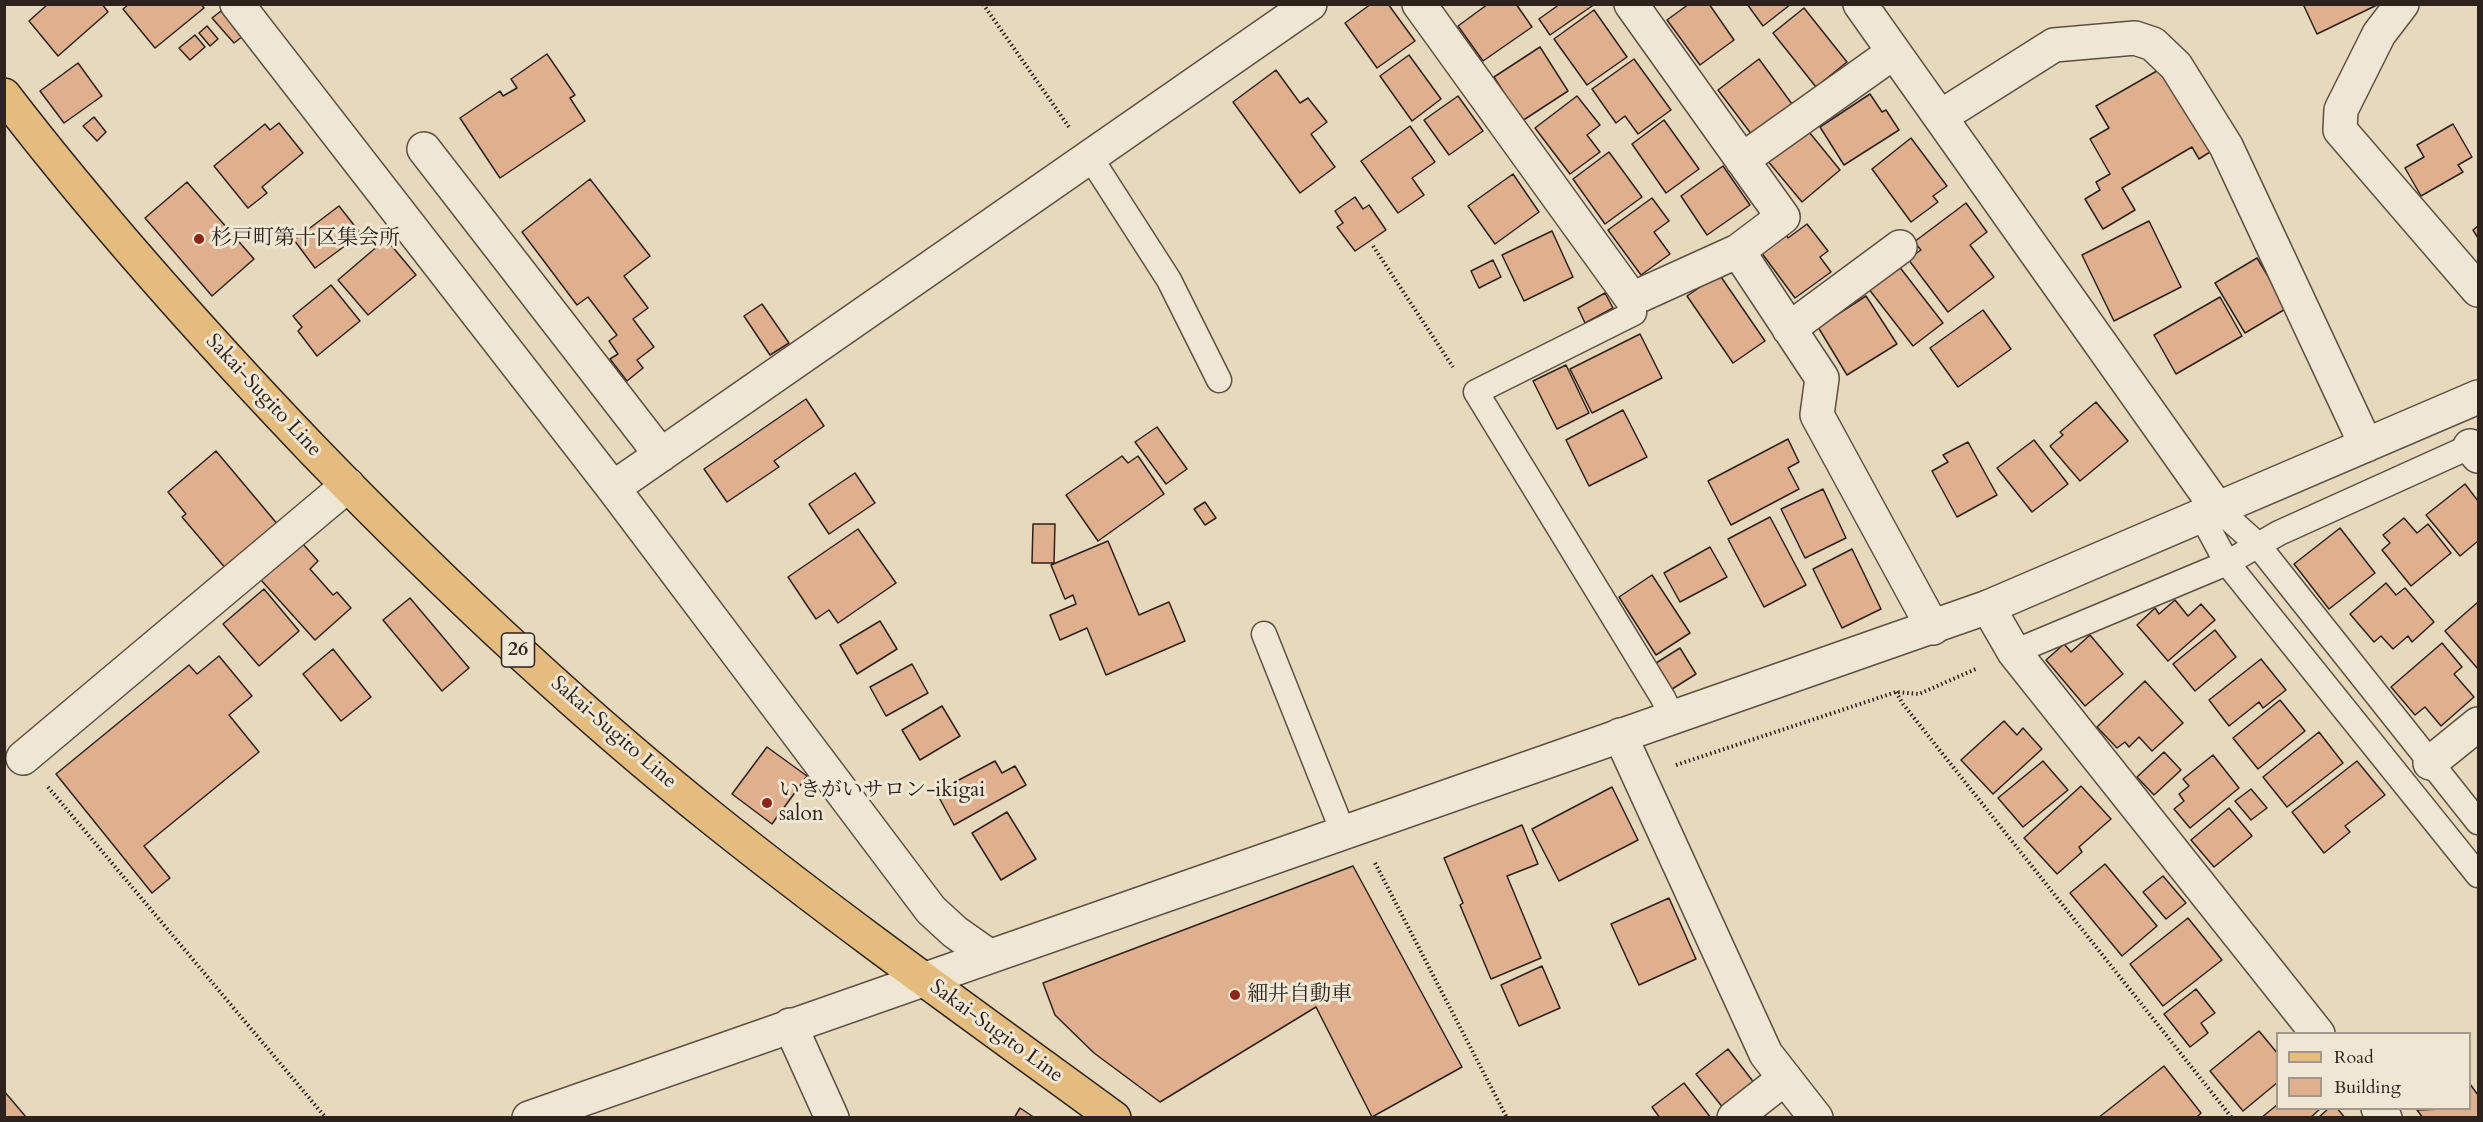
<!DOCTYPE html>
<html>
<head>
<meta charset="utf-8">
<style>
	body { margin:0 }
	#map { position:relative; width:2483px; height:1122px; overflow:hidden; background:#e6d9bc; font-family:Cardo,serif }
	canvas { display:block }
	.frame { position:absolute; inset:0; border:6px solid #2e221d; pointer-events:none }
	.legend { position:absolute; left:2276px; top:1032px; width:195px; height:78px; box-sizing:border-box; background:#efe6d3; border:2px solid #a2988a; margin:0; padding:8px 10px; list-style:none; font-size:18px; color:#2e221d }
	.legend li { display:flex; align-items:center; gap:12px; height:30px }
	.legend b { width:30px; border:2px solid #a2988a }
</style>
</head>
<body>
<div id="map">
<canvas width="2483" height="1122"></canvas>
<div class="frame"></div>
<ul class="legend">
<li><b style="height:8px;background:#e3bc7e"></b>Road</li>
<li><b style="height:16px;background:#e0af8d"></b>Building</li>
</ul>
</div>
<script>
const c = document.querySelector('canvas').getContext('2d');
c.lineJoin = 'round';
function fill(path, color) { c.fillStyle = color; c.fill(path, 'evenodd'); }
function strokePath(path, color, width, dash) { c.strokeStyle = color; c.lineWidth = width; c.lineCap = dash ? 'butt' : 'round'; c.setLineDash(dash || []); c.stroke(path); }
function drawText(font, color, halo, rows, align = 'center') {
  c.font = font + ' Cardo,"Noto Serif JP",serif'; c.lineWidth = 6; c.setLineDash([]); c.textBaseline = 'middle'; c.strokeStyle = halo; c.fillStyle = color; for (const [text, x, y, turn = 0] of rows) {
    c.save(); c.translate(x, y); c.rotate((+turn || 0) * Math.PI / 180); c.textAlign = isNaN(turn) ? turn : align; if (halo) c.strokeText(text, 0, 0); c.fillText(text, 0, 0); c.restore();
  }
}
const building = new Path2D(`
	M48 4H102L108 12 58 56 29 21Z
	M129 4H201L204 8 155 48 123 9Z
	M1371 4H1388L1415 41 1377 68 1345 23Z
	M1488 4H1516L1532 27 1483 61 1458 26Z
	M1560 4H1595L1550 35 1539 19Z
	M1689 4H1709L1734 40 1700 65 1667 20Z
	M1747 4H1791L1763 26Z
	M2303 4H2377V5L2317 34Z
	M1804 8 1847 62 1816 87 1773 33Z
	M1594 10 1627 57 1587 85 1554 39Z
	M221 11 243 36 234 43 212 18Z
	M207 26 218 39 210 46 199 33Z
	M195 35 205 47 190 60 179 48Z
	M1540 47 1568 91 1522 121 1494 77Z
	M547 54 575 95 570 98 585 121 500 178 460 118 500 91 503 96 517 88 511 79Z
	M1409 55 1441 99 1412 121 1380 76Z
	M1634 59 1671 110 1638 134 1625 116 1616 123 1592 89Z
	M1759 59 1792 104 1752 135 1718 90Z
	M78 63 102 96 64 123 40 91Z
	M2162 68 2210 152 2199 159 2192 147 2122 188 2135 210 2103 229 2085 199 2100 190 2096 182 2110 174 2090 139 2109 128 2096 106Z
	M1276 70 1300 103 1308 98 1327 122 1311 134 1335 167 1300 193 1233 102Z
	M1870 94 1882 112 1886 110 1899 130 1844 165 1820 127Z
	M1458 96 1483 131 1449 155 1424 120Z
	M1577 96 1600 125 1587 135 1600 152 1570 174 1535 128Z
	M94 117 106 132 97 141 83 126Z
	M1664 120 1699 169 1666 193 1632 144Z
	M279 123 303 153 262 187 267 193 248 208 214 166 265 124 270 130Z
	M2453 124 2472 157 2458 165 2463 172 2421 196 2405 168 2424 157 2417 145Z
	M1410 126 1435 162 1412 178 1424 195 1398 213 1361 161Z
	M1805 127 1840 170 1802 202 1767 160Z
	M1911 138 1947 186 1933 196 1938 202 1911 222 1872 169Z
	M1609 152 1642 197 1605 224 1573 179Z
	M1723 166 1750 205 1707 235 1681 196Z
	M1513 174 1539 212 1495 244 1468 206Z
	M590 179 650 256 624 276 648 308 633 319 654 347 637 360 643 368 627 381 610 359 618 354 609 341 617 335 588 297 577 305 522 232Z
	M187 182 254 259 212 296 145 218Z
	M1355 197 1363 209 1369 205 1386 230 1355 251 1337 227 1343 223 1335 211Z
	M1652 198 1669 221 1654 232 1670 254 1641 275 1608 230Z
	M1966 203 1987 232 1970 245 1994 277 1948 312 1908 259 1921 250 1914 242Z
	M339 206 361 234 315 268 294 240Z
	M2149 221 2181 287 2114 321 2082 255Z
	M1807 224 1828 251 1820 257 1831 272 1795 298 1761 252 1786 234 1788 238Z
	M2478 226V238L2473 230Z
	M1552 231 1573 277 1524 301 1502 255Z
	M386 239 416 275 368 315 338 280Z
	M2257 258 2287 308 2245 333 2215 283Z
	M1493 260 1501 277 1479 288 1471 271Z
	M1898 265 1943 323 1913 346 1868 288Z
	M1719 274 1765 341 1733 363 1687 296Z
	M331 285 360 321 317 356 298 331 302 327 293 316Z
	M1605 293 1613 308 1585 323 1578 308Z
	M1866 296 1897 344 1847 375 1818 327Z
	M2220 297 2242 336 2176 374 2154 335Z
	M762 304 789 343 770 355 744 316Z
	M1983 310 2011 349 1958 387 1930 348Z
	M1640 334 1662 378 1592 413 1570 369Z
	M1566 365 1589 413 1557 429 1533 381Z
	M806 399 824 426 774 461 779 467 727 502 704 469Z
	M2096 402 2128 441 2080 481 2050 446 2063 435 2060 432Z
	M1623 410 1647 457 1589 486 1566 440Z
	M1157 427 1187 469 1166 484 1135 442Z
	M1788 439 1799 462 1788 468 1799 489 1731 525 1708 481Z
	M2034 440 2068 484 2032 512 1997 468Z
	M1968 442 1997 495 1957 517 1932 471 1948 462 1943 455Z
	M216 451 279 526 227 570 182 517 186 514 168 492Z
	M1122 456 1128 463 1138 456 1164 494 1098 541 1066 495Z
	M855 473 875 503 829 534 809 504Z
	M2465 484 2478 501V541L2460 556 2426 515Z
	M1823 489 1846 538 1805 558 1781 509Z
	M1205 502 1216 518 1205 525 1194 509Z
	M1770 517 1806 585 1764 607 1728 539Z
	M2404 518 2417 533 2428 524 2451 553 2411 586 2382 550 2390 543 2383 535Z
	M1033 524H1055L1054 563H1032Z
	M2340 528 2375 573 2329 609 2294 564Z
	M858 529 896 583 838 623 829 610 816 619 788 577Z
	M1108 541 1139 615 1169 602 1185 641 1106 675 1087 628 1060 640 1050 615 1076 604 1073 595 1065 599 1051 565Z
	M302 543 318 561 310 569 333 595 337 592 351 608 315 640 261 580Z
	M1710 547 1727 577 1680 602 1664 573Z
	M1852 549 1881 609 1842 628 1813 569Z
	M1652 575 1690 633 1656 655 1619 597Z
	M2386 583 2396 595 2405 588 2434 622 2412 642 2408 636 2393 649 2381 636 2374 642 2350 614Z
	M264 589 299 631 259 666 223 624Z
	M410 598 469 668 442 691 383 620Z
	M2175 600 2188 616 2201 604 2215 620 2168 661 2137 625 2155 608 2159 614Z
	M2478 602V669L2445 631Z
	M880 621 897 649 857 674 840 645Z
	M2215 630 2236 657 2195 691 2173 664Z
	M2090 635 2123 674 2085 706 2046 660 2064 644 2071 652Z
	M2442 643 2462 667 2454 674 2474 697 2441 726 2425 707 2415 715 2391 687Z
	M1680 648 1696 674 1669 691 1653 665Z
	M333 649 371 697 341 721 303 674Z
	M219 656 252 696 229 715 259 752 144 846 170 878 152 893 56 774 189 665 197 674Z
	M2261 659 2286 690 2263 708 2259 702 2229 726 2209 700Z
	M912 664 928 693 886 716 870 687Z
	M2145 681 2183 723 2152 751 2139 737 2129 747 2125 742 2117 748 2097 727Z
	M2280 700 2305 731 2258 769 2233 738Z
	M942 706 960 736 920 760 902 730Z
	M2004 721 2017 735 2023 728 2042 749 1993 794 1961 760Z
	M2319 732 2343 763 2287 807 2263 777Z
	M767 747 807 776 772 824 732 794Z
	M2164 752 2181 770 2154 795 2137 777Z
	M2213 755 2239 788 2190 828 2174 809 2184 801 2179 794 2189 786 2183 779Z
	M995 761 1002 773 1015 766 1026 785 954 825 936 792Z
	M2043 761 2068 790 2023 827 1998 798Z
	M2357 761 2385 795 2345 826 2350 832 2324 853 2292 812Z
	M2081 786 2111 819 2079 847 2082 852 2057 874 2024 838Z
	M1612 787 1638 840 1559 881 1532 829Z
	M2251 789 2267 808 2251 820 2235 801Z
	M2229 808 2252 836 2214 867 2191 840Z
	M1007 812 1036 859 1001 880 972 833Z
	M1522 825 1538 864 1507 876 1541 958 1491 979 1460 905 1463 903 1444 858Z
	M2105 864 2157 926 2122 956 2070 893Z
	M1353 866 1462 1067 1372 1117 1316 1007 1160 1102 1094 1053 1055 1015 1043 983Z
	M2163 876 2186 903 2166 919 2143 892Z
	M1669 898 1696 959 1639 985 1611 924Z
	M2188 918 2222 960 2163 1006 2130 964Z
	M1542 966 1560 1008 1519 1026 1501 985Z
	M2196 989 2215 1013 2201 1023 2208 1033 2190 1047 2164 1014Z
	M2259 1031 2278 1054V1082L2243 1111 2210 1071Z
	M1728 1049 1755 1084 1724 1109 1696 1074Z
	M2164 1066 2201 1113 2196 1118H2098Z
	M1684 1083 1711 1118H1660L1652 1107Z
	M2470 1084 2478 1095V1118H2423L2417 1110 2470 1108Z
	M4 1091 26 1117 25 1118H4Z
	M2278 1104V1108H2321L2310 1118H2261Z
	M1020 1108 1035 1118H1014Z
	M2329 1108H2337L2345 1118H2318Z`);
fill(building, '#e0af8d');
strokePath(building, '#2e221d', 1.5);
const service = new Path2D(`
	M1090 157 1169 280 1219 380
	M1632 299 1634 313 1476 392 1663 698 1672 717
	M2217 508 2257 544 2478 822
	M2201 515 2227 563 2478 875
	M1264 634 1343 832
	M2014 652 2227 563 2279 533 2478 443`);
const minor = new Path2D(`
	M237 4 613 488 931 910 955 932 989 956
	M1419 4 1632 299 1738 251 1783 217 1631 4
	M1860 4 2217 508
	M2402 4 2379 34 2341 110 2340 130 2478 290
	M1940 117 2054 45 2135 38 2153 44 2176 66 2226 146 2366 445
	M424 149 661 455
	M1742 160 1894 52
	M1738 251 1822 378 1817 415 1933 628
	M1789 329 1900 247
	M2470 446 2478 456
	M613 488 1310 4
	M1988 607 2014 652 2318 1034
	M1620 735 1766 1054 1816 1118
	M23 758 348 485
	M2430 763 2478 724
	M790 1025 832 1118
	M2378 1108 2385 1118
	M1734 1118 1785 1078`);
const tertiary = new Path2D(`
	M529 1118 1988 607 2478 397`);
const primary = new Path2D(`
	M4 95C100 220 205 337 314 451 441 582 574 708 717 822 846 925 980 1020 1114 1118`);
strokePath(service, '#5c5045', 27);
strokePath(minor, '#5c5045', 36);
strokePath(tertiary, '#5c5045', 36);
strokePath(primary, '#2e221d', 36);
strokePath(new Path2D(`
	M983 4 1069 127
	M1373 246 1453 367
	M1896 692 1903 704 2232 1118
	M1676 765 1896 692 1919 694 1978 668
	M48 787 326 1118
	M1375 863 1507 1118`), '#2e221d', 4, [1.5, 3]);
strokePath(service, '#efe6d3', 24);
strokePath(minor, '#efe6d3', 33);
strokePath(tertiary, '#efe6d3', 33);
strokePath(primary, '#e3bc7e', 33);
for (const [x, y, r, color] of [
	[199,239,6,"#8f2418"],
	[767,803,6,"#8f2418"],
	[1235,995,6,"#8f2418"]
]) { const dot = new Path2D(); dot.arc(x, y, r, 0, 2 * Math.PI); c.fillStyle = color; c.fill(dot); strokePath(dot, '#efe6d3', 2); }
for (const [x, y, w] of [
	[518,650,33]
]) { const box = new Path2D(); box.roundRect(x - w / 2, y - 17, w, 34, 4.5); c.fillStyle = '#efe6d3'; c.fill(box); strokePath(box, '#2e221d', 1.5); }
drawText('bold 20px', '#2e221d', null, [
	["26",518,650]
]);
drawText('21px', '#2e221d', '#efe6d3', [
	["杉戸町第十区集会所",211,239],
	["いきがいサロン-ikigai",779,791],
	["salon",779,815],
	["細井自動車",1247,995]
], 'left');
drawText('21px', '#2e221d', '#efe6d3', [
	["Sakai-Sugito Line",263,396,47],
	["Sakai-Sugito Line",613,733,41],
	["Sakai-Sugito Line",996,1032,36]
]);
</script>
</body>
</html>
